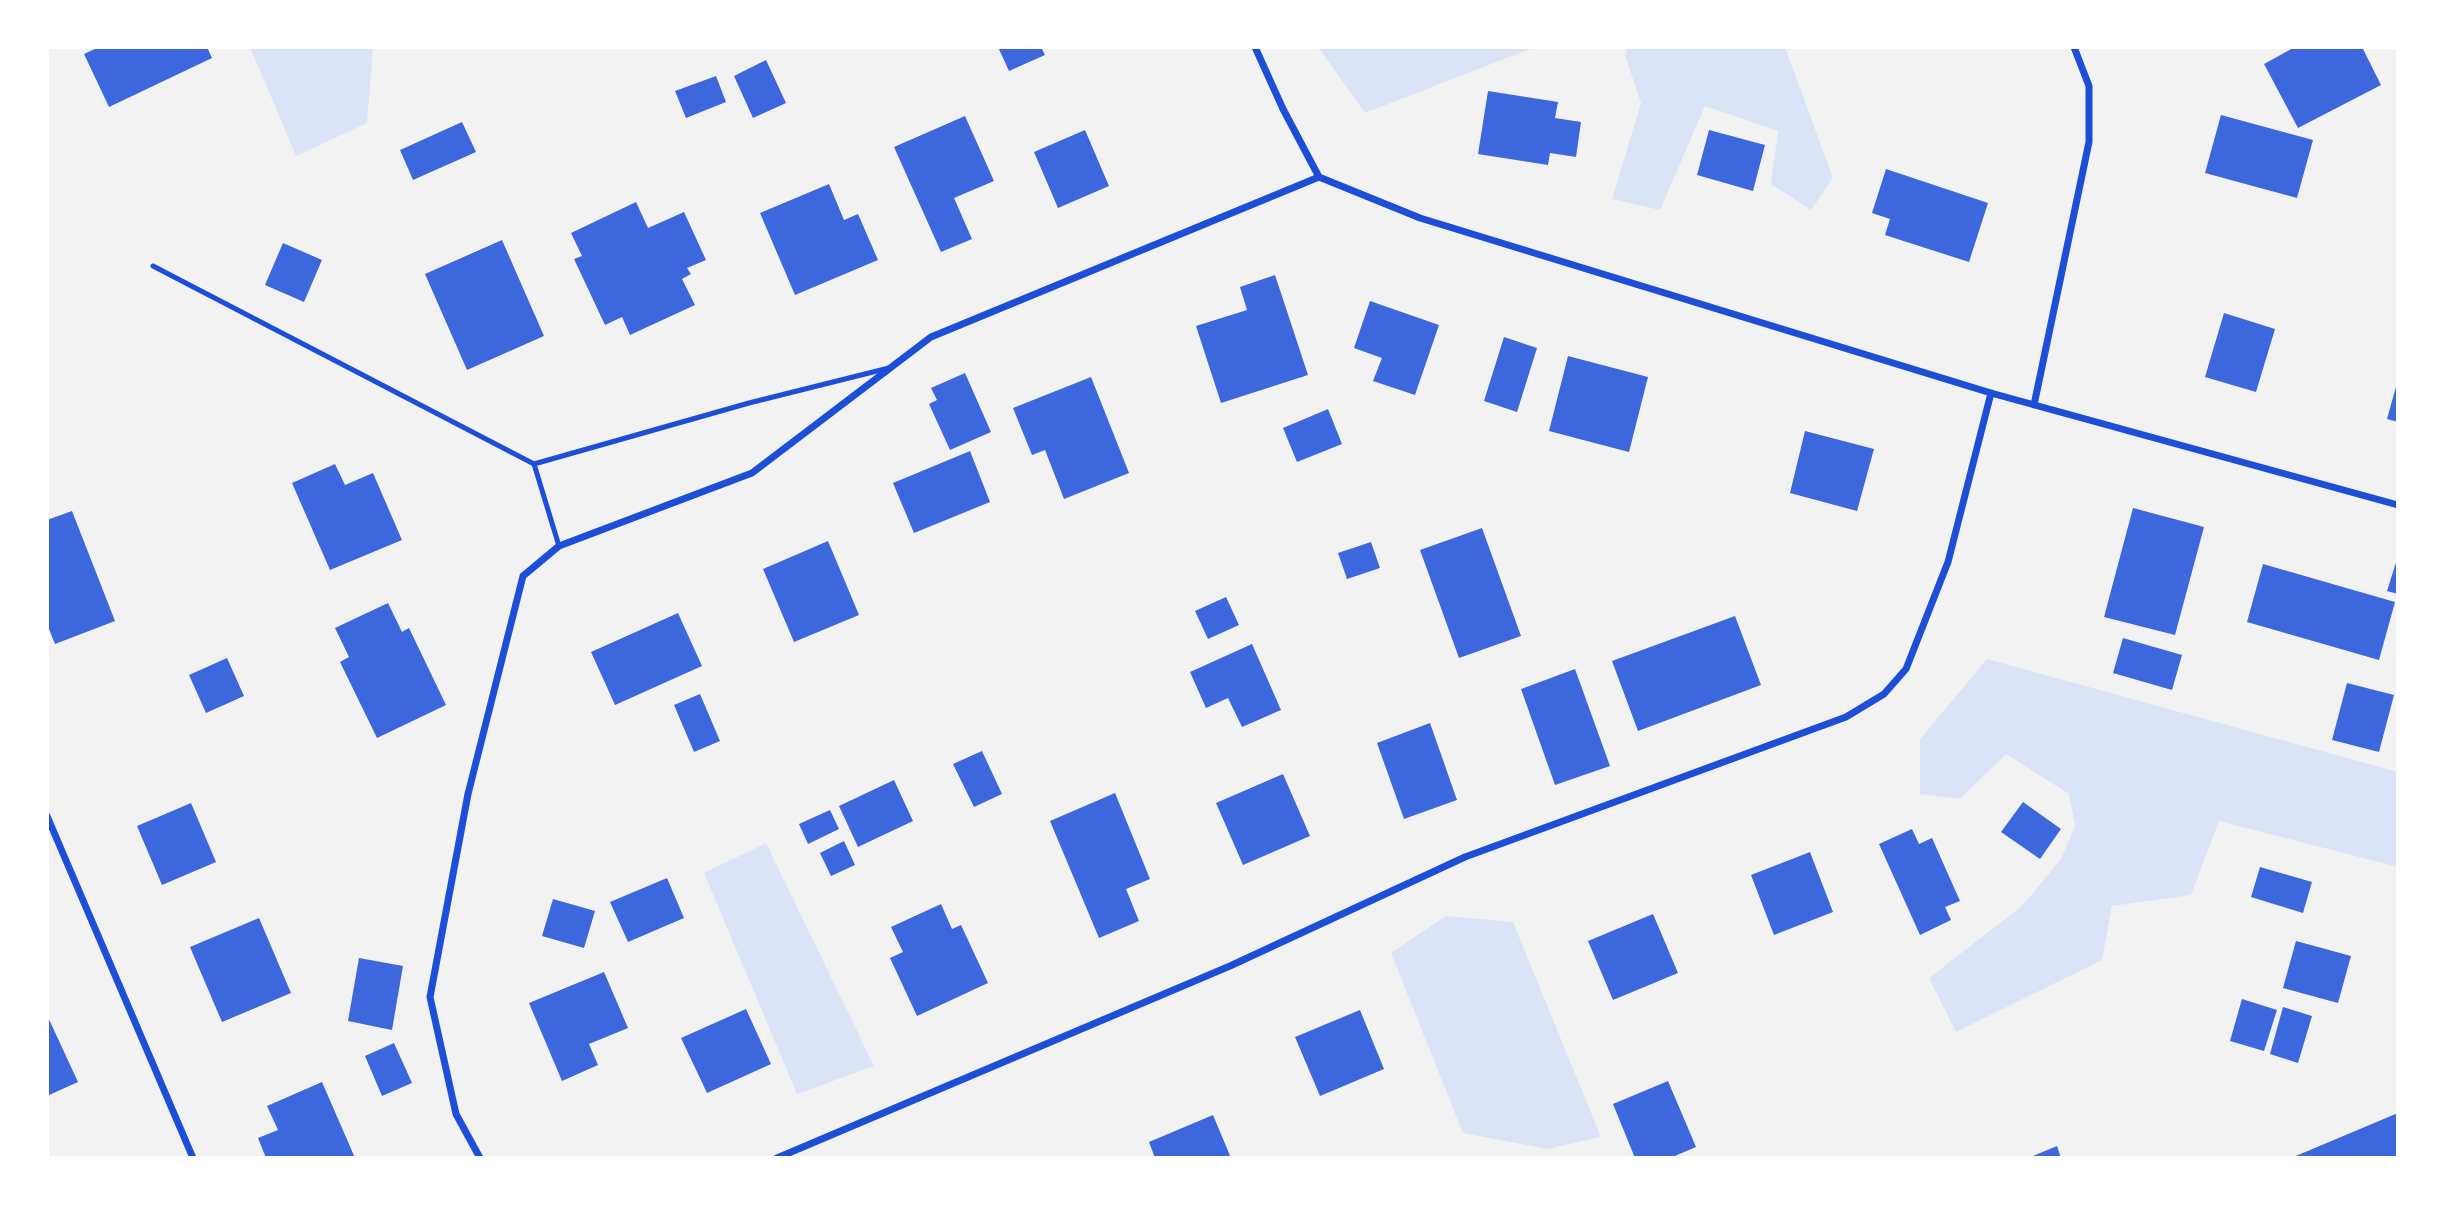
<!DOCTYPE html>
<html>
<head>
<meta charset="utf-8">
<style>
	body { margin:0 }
	#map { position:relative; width:2445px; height:1205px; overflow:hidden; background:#f2f2f2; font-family:"Roboto Serif",serif }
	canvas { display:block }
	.frame { position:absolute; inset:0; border:49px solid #fff; pointer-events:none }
</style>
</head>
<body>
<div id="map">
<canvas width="2445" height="1205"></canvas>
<div class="frame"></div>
</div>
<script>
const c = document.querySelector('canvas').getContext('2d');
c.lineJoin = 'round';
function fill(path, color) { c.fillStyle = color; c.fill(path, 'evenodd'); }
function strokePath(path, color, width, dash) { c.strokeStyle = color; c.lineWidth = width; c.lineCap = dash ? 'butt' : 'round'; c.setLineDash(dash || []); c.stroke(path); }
fill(new Path2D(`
	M250 47H373L367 123 296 156Z
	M1318 47H1535L1365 113Z
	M1628 47H1785L1833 178 1811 210 1771 184 1778 131 1705 106 1660 210 1612 199 1641 103 1625 55Z
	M1987 659 2398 772V867L2219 821 2191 895 2112 906 2102 960 1956 1032 1929 978 2022 906 2061 859 2075 826 2069 794 2006 754 1960 799 1920 794V739Z
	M766 843 874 1066 797 1094 704 873Z
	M1446 916 1513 922 1601 1137 1547 1149 1463 1133 1391 953Z`), '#dbe4f7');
fill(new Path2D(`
	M99 47H207L212 58 109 107 84 54Z
	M998 47H1041L1045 55 1009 71Z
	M2295 47H2362L2381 85 2298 128 2264 64Z
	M766 60 786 103 753 118 734 76Z
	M716 76 726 102 686 118 675 91Z
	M1488 91 1558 102 1555 118 1581 122 1576 157 1550 153 1548 165 1478 154Z
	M2221 115 2313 140 2297 198 2205 173Z
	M965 116 994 181 954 198 972 239 941 252 894 147Z
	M462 122 476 152 413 180 400 150Z
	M1085 130 1109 186 1058 208 1034 152Z
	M1709 130 1765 145 1753 191 1697 175Z
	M1886 169 1988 203 1969 262 1885 235 1890 219 1872 213Z
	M829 184 844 220 858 214 878 260 795 295 760 213Z
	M636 202 648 228 684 212 706 260 687 268 691 274 682 279 695 305 630 335 622 317 605 325 574 259 582 256 571 233Z
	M502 240 544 336 467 370 425 274Z
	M283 243 322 260 304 302 265 285Z
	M1275 275 1308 375 1221 403 1196 326 1247 310 1240 287Z
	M1370 301 1439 325 1415 395 1373 381 1382 358 1354 348Z
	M2224 313 2275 329 2256 392 2205 377Z
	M1504 337 1537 348 1517 412 1484 401Z
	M1568 356 1648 377 1629 452 1549 431Z
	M965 373 991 432 950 450 929 404 937 400 931 388Z
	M1091 377 1129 473 1064 499 1045 450 1032 455 1013 408Z
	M2397 383H2398V422L2387 419Z
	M1328 409 1342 444 1297 462 1283 428Z
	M1805 431 1874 449 1857 511 1790 493Z
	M970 451 990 502 914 533 893 483Z
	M335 464 345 485 373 473 402 540 330 570 292 483Z
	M2133 508 2204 527 2175 635 2104 617Z
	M72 511 115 621 55 644 47 624V520Z
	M1482 528 1521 636 1459 658 1420 550Z
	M828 541 859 615 794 642 763 569Z
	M1371 542 1380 568 1347 579 1338 553Z
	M2398 556V594L2387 591Z
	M2263 564 2395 602 2379 660 2247 622Z
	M1226 597 1239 625 1208 639 1195 611Z
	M388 603 402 632 409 628 446 705 377 738 340 662 349 657 335 628Z
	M678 613 702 666 615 705 591 652Z
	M1735 616 1761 685 1638 731 1612 661Z
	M2123 638 2182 655 2172 690 2113 673Z
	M1252 644 1281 710 1242 727 1228 698 1206 708 1190 672Z
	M227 658 244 696 206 713 189 675Z
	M1575 669 1610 766 1555 785 1521 689Z
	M2347 683 2394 695 2379 752 2332 740Z
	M700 694 720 741 694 752 674 705Z
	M1430 723 1457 800 1404 819 1377 743Z
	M982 751 1002 794 974 807 953 764Z
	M1283 774 1310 836 1243 865 1216 803Z
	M894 780 913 821 858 847 839 806Z
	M1115 793 1150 879 1126 889 1139 921 1099 938 1050 821Z
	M2023 802 2061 829 2040 859 2001 832Z
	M191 803 216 862 162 885 137 826Z
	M830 810 839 829 808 844 799 824Z
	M1912 829 1919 844 1932 838 1960 901 1945 907 1951 920 1920 935 1879 844Z
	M844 841 855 865 831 876 820 853Z
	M1810 852 1833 912 1774 935 1751 875Z
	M2260 867 2312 882 2303 913 2251 897Z
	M667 878 684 918 628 942 610 902Z
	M553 899 595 911 584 948 542 936Z
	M941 904 952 929 961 925 988 983 917 1016 890 958 903 952 891 927Z
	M1653 914 1678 973 1613 1000 1588 941Z
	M259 918 291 993 222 1022 190 947Z
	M2296 941 2351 956 2338 1003 2283 988Z
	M359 958 403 966 392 1030 348 1021Z
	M604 972 628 1028 589 1044 598 1065 562 1081 529 1003Z
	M2242 999 2277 1010 2264 1051 2230 1041Z
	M2283 1007 2312 1016 2298 1063 2270 1054Z
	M746 1009 771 1064 707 1093 681 1038Z
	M1360 1010 1384 1069 1320 1096 1295 1037Z
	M47 1015 78 1082 47 1096Z
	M394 1043 412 1083 382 1096 365 1056Z
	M1668 1081 1696 1147 1670 1158H1635L1613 1104Z
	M322 1082 355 1158H266L258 1138 278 1130 267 1106Z
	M2398 1113V1158H2291Z
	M1213 1115 1231 1158H1155L1149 1142Z
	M2057 1146 2061 1158H2028Z`), '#3d67dc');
strokePath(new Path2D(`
	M153 266 534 464 559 546
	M534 464 749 403 889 368`), '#1d4ed8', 5);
strokePath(new Path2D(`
	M1255 47 1283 109 1319 177
	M2034 405 2089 142V86L2074 47
	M47 816 193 1158
	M480 1158 456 1114 430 997 468 794 523 576 559 546 752 473 931 337 1319 177 1420 218 1991 393 2398 505
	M777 1158 1230 966 1465 857 1846 717 1884 694 1906 669 1948 562 1991 393`), '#1d4ed8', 7);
</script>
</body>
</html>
